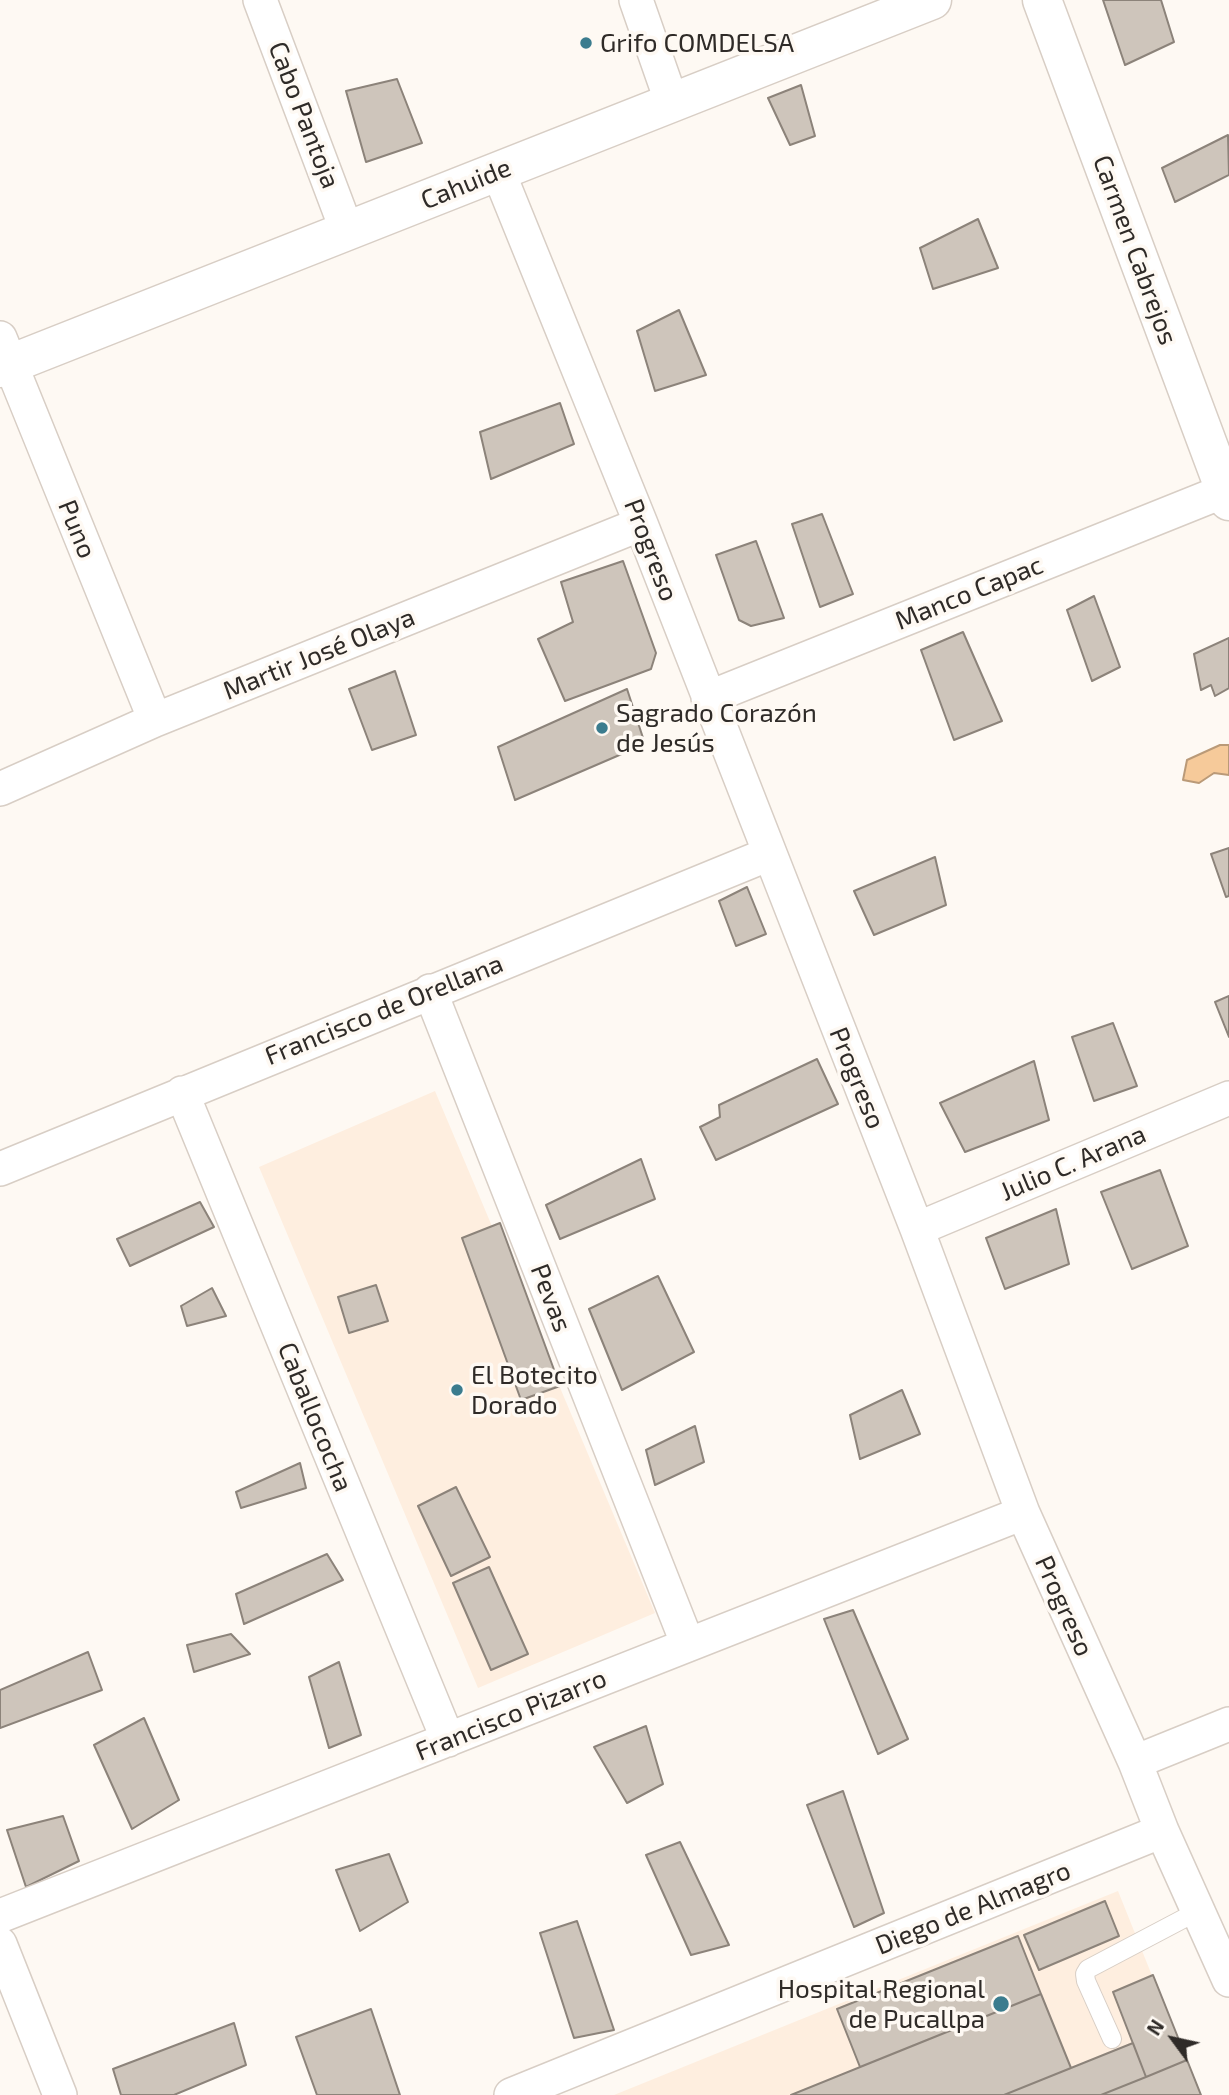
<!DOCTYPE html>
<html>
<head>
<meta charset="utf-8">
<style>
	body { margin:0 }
	#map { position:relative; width:1229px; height:2095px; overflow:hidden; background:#fef9f3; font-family:"Exo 2",sans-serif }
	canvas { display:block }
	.north { position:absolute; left:1138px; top:2004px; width:70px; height:70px; -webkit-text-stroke:5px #fef9f3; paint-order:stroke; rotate:303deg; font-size:19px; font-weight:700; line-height:28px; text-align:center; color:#2f2b28 }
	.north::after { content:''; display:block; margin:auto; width:24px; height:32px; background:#2f2b28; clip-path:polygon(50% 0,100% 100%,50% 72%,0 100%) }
</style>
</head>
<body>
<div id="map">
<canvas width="1229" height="2095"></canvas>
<div class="north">N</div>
</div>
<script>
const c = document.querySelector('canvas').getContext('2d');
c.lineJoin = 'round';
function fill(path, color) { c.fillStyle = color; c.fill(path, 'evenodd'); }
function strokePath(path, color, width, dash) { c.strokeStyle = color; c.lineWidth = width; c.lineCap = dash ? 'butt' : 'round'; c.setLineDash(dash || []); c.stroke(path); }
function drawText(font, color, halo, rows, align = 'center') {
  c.font = font + ' "Exo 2",sans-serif'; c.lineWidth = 7; c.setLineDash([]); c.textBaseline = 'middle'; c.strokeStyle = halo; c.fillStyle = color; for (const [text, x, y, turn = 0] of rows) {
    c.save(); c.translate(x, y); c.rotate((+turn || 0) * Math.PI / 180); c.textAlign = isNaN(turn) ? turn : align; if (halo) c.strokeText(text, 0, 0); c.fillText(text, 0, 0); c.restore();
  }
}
fill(new Path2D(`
	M435 1091 655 1613 478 1688 259 1167Z
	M1118 1891 1200 2095H614Z`), '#feeedf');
const water = new Path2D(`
	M1220 745H1229V775L1214 773 1199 783 1183 780 1187 760Z`);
fill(water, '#f6ca9a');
strokePath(water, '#ba9a78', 2);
const building = new Path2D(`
	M1103 0H1161L1174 42 1125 65Z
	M397 79 422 143 366 162 346 91Z
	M801 85 815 136 790 145 768 98Z
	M1228 135 1229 175 1175 202 1162 168Z
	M978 219 998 268 933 289 920 248Z
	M679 310 706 375 655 391 637 331Z
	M560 403 574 444 491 479 480 432Z
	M822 514 853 594 820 607 792 524Z
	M756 541 784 618 751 626 739 620 716 555Z
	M623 561 656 653 651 669 565 701 538 639 573 622 561 582Z
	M1094 596 1120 667 1092 681 1067 610Z
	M963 632 1002 721 954 740 921 650Z
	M1229 638V688L1215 696 1211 685 1201 690 1194 654Z
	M395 671 416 735 372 750 349 689Z
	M627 689 645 744 515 800 498 747Z
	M1229 848V896L1226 897 1211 854Z
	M935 857 946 905 874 935 854 891Z
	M747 887 766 934 736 946 719 901Z
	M1229 996V1037L1215 1002Z
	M1113 1023 1137 1086 1094 1101 1072 1037Z
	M817 1059 838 1104 716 1160 700 1127 720 1117 719 1105Z
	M1034 1061 1049 1120 965 1152 940 1103Z
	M641 1159 655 1199 560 1239 546 1205Z
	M1160 1170 1188 1246 1132 1269 1101 1192Z
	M200 1202 214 1227 130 1266 117 1239Z
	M1056 1209 1069 1264 1005 1289 986 1238Z
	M500 1223 560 1386 521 1400 462 1238Z
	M658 1276 694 1352 622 1390 589 1309Z
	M376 1285 388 1321 349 1333 338 1297Z
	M212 1288 226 1316 187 1326 181 1306Z
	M902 1390 920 1434 860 1459 850 1415Z
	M695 1426 704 1462 655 1485 646 1450Z
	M300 1463 306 1488 241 1508 236 1492Z
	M456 1487 490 1557 451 1576 418 1506Z
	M327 1554 343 1580 244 1624 236 1594Z
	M489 1567 528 1654 491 1670 453 1583Z
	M853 1610 908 1739 878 1754 824 1619Z
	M231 1634 250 1654 194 1672 187 1645Z
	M88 1652 102 1690 0 1728V1690Z
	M339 1662 361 1735 329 1748 309 1677Z
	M144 1718 179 1800 132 1829 94 1745Z
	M646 1726 663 1784 627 1803 594 1747Z
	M843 1791 884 1913 854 1927 807 1805Z
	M63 1816 79 1861 26 1887 7 1830Z
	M680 1842 729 1945 691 1955 646 1855Z
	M389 1854 408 1902 360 1931 336 1870Z
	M1105 1901 1119 1936 1039 1970 1024 1935Z
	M577 1921 614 2030 574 2038 540 1933Z
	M1018 1936 1041 1994 860 2067 837 2009Z
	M1153 1975 1187 2060 1146 2077 1113 1992Z
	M1041 1994 1071 2068 1004 2095H791Z
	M371 2009 400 2095H317L296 2037Z
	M234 2023 246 2065 174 2095H121L113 2069Z
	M1133 2043 1146 2077 1101 2095H1004Z
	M1187 2060 1201 2095H1101L1146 2077Z`);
fill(building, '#cec5bb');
strokePath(building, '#8c837a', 2);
const lane = new Path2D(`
	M1112 2039 1086 1981 1085 1974 1088 1969 1200 1910`);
const street = new Path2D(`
	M260 0 347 231
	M636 0 672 103
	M498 171 641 524 917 1229 1023 1513 1135 1762 1162 1831 1229 1980
	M0 338 155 720
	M708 698 1229 489
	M0 789 155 720 641 524
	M430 991 688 1645
	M182 1093 448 1740
	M0 1169 769 854
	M917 1229 1229 1098
	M1135 1762 1229 1724
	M0 1916 1023 1513
	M0 1944 60 2095
	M511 2095 1162 1831`);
const secondary = new Path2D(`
	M1042 0 1229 501
	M0 368 932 0`);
strokePath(lane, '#d8cec5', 20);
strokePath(street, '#d8cec5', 36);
strokePath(secondary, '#d8cec5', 41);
strokePath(lane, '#fff', 18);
strokePath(street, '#fff', 33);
strokePath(secondary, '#fff', 38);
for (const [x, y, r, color] of [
	[586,43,7,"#3b7c8e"],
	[602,728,7,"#3b7c8e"],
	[457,1390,7,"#3b7c8e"],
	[1001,2004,9,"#3b7c8e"]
]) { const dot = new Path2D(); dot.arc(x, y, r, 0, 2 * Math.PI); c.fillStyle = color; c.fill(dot); strokePath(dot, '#fef9f3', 2.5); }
drawText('26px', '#2f2b28', '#fef9f3', [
	["Grifo COMDELSA",600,43],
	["Sagrado Corazón",616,713],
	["de Jesús",616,743],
	["El Botecito",471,1375],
	["Dorado",471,1405],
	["Hospital Regional",985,1989,"right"],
	["de Pucallpa",985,2019,"right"]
], 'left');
drawText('26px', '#2f2b28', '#fef9f3', [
	["Cabo Pantoja",304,115,69],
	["Cahuide",466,184,-22],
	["Carmen Cabrejos",1135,250,70],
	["Puno",77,529,68],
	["Progreso",651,550,69],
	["Manco Capac",969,593,-22],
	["Martir José Olaya",319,654,-22],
	["Francisco de Orellana",384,1010,-22],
	["Progreso",857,1078,68],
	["Julio C. Arana",1073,1163,-23],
	["Pevas",551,1298,69],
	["Caballococha",315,1417,68],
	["Progreso",1064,1606,66],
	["Francisco Pizarro",511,1715,-22],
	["Diego de Almagro",973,1908,-22]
]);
</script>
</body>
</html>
